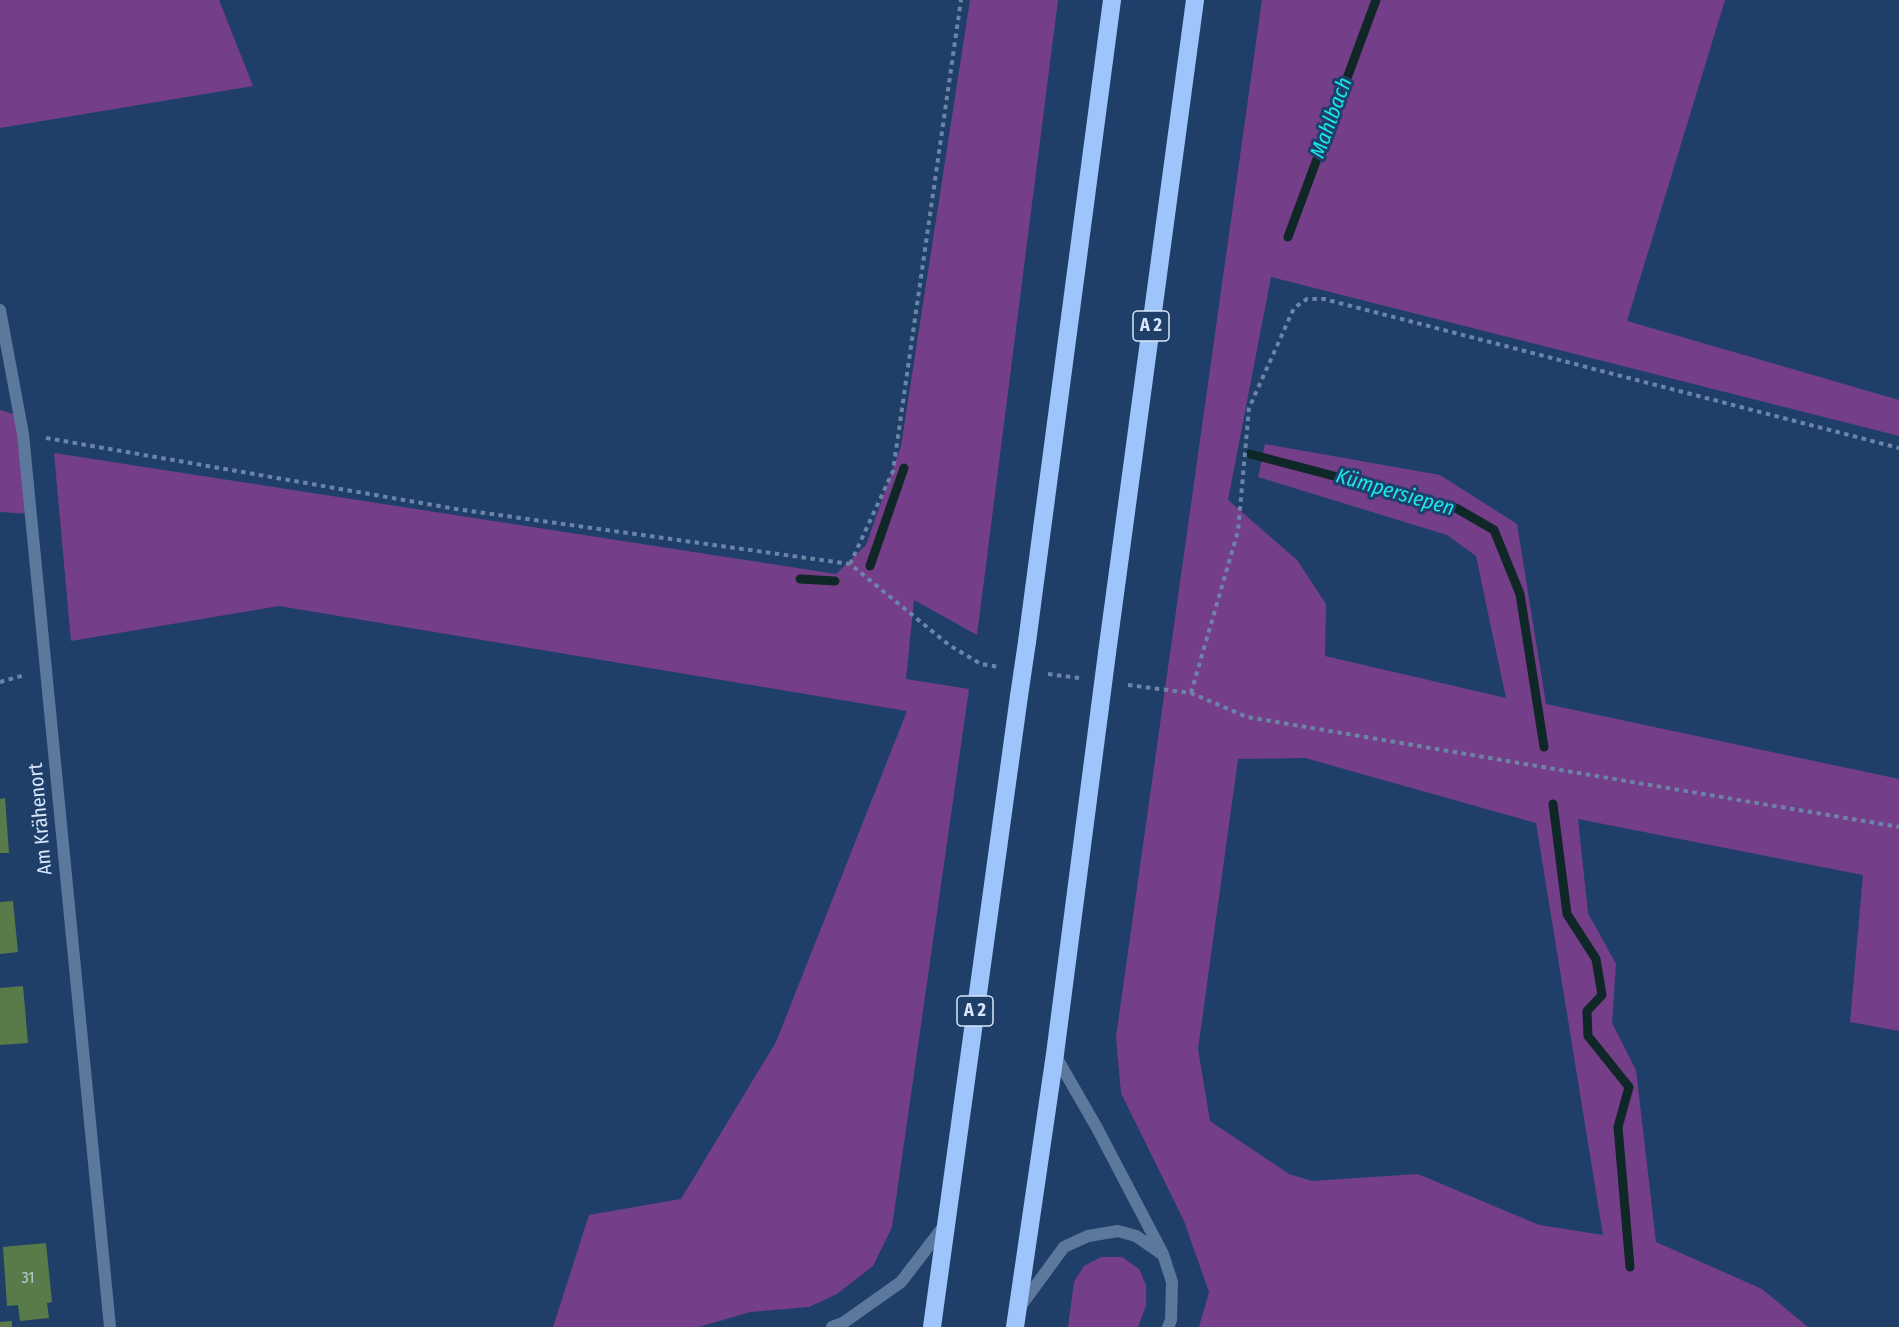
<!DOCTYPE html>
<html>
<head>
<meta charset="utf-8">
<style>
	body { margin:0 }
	canvas { display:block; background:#1f3f69 }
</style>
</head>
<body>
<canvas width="1899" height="1327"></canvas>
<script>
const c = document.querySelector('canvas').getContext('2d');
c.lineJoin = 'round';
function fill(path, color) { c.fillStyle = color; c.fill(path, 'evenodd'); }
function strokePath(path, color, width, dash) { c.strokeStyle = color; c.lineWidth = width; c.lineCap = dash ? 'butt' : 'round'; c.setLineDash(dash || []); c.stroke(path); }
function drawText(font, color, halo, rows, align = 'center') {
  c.font = font + ' "Fira Sans Condensed",sans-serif'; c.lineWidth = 6; c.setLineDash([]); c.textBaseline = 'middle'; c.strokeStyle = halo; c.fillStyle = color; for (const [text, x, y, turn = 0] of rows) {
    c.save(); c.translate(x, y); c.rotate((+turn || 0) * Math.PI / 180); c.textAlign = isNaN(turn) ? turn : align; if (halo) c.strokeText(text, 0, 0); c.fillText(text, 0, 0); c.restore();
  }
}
fill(new Path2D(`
	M0 0H219L253 86 0 128Z
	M970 0H1058L977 635 914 600 906 679 969 689 892 1227 873 1266 837 1294 809 1307 750 1312 699 1327H553L589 1215 681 1199 776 1042 907 711 279 606 71 641 54 453 836 574 866 545 901 446Z
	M1262 0H1725L1627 321 1899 400V436L1271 277 1228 500 1297 560 1326 604 1325 656 1506 698 1476 556 1447 535 1258 477 1265 444 1440 475 1517 524 1546 704 1899 779V1031L1850 1022 1863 875 1578 819 1588 913 1616 964 1612 1023 1636 1070 1656 1242 1762 1289 1808 1327H1199L1209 1292 1184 1221 1121 1093 1116 1037ZM1238 759 1305 758 1536 823 1603 1235 1539 1225 1418 1174 1312 1181 1289 1174 1210 1121 1198 1049Z
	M0 410 20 416 31 514 0 512Z
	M1101 1257H1122L1139 1269 1146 1285V1306L1138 1327H1068L1074 1282 1084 1266Z`), '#743e89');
strokePath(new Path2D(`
	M1288 237 1376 0
	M1250 454 1456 508 1494 530 1520 594 1544 747
	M870 566 904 468
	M800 579 835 581
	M1553 804 1567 914 1596 959 1602 995 1587 1011 1588 1036 1629 1087 1618 1127 1630 1267`), '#102727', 9);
fill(new Path2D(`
	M5 798 9 853H0V799Z
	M13 901 18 952 0 954V902Z
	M23 986 28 1043 0 1045V988Z
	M46 1243 52 1302 47 1303 49 1318 20 1321 18 1305 7 1306 3 1247Z
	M12 1321V1327H0V1322Z`), '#597a49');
strokePath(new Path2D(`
	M46 438 456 509 850 564 949 645 981 664 999 667
	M850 564 893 471 961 0
	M1048 674 1079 678
	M0 682 25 675
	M1128 685 1191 693 1247 717 1899 827
	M1191 693 1238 531 1249 408 1294 308 1307 299H1324L1899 448`), '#6c85a6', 4, [4.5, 4.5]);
strokePath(new Path2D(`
	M1055 1055 1097 1128 1163 1254 1172 1282 1171 1320 1168 1327
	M1020 1307 1064 1247 1088 1236 1118 1231 1136 1236 1162 1254
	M832 1327 843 1323 901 1282 944 1226`), '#5d789d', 12);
strokePath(new Path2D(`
	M0 310 23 434 110 1327`), '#5d789d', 12);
strokePath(new Path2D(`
	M1027 642 1112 0
	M1107 653 1195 0
	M932 1327 1019 696
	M1015 1327 1055 1054 1100 707`), '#9dc5fb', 18);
strokePath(new Path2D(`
	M1019 696 1027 642
	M1100 707 1107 653`), '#9dc5fb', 18);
drawText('16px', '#b8cccf', null, [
	["31",28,1279]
]);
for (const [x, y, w] of [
	[1151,326,36],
	[975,1011,36]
]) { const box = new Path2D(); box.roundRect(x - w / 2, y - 15, w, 30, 4.5); c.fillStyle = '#1f3f69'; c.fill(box); strokePath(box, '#d8e7fc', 1.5); }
drawText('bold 18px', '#d8e7fc', null, [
	["A 2",1151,326],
	["A 2",975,1011]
]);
drawText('20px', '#d8e7fc', '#1f3f69', [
	["Am Krähenort",41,819,-95]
]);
drawText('italic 21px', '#19e6e8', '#1f3f69', [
	["Mahlbach",1332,118,-70],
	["Kümpersiepen",1395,493,16]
]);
</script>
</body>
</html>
